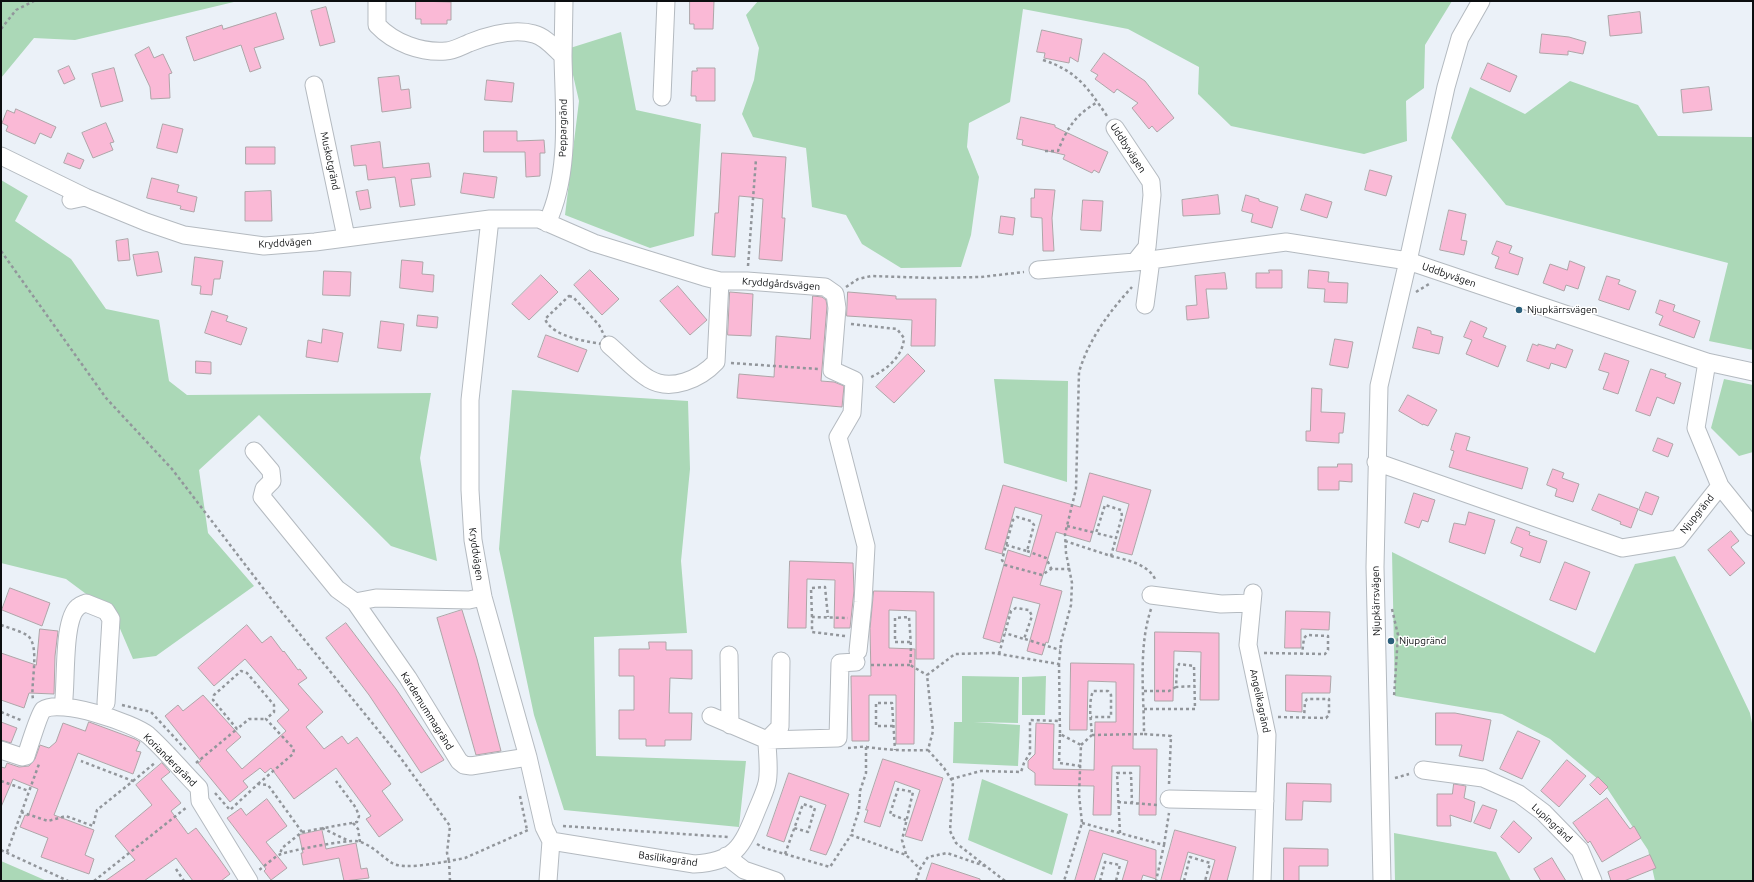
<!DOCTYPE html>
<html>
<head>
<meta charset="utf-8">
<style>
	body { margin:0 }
	#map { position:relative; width:1754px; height:882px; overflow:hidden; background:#ebf1f8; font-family:Ubuntu,sans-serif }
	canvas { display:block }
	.frame { position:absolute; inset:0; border:2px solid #0c0e10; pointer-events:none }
</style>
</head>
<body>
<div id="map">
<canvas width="1754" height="882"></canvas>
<div class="frame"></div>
</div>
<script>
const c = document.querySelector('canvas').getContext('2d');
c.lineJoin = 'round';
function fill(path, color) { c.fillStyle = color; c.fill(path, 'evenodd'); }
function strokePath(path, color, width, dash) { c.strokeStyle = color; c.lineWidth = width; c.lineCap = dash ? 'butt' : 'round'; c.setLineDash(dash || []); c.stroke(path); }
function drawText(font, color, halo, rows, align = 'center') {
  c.font = font + ' Ubuntu,sans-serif'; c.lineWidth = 3; c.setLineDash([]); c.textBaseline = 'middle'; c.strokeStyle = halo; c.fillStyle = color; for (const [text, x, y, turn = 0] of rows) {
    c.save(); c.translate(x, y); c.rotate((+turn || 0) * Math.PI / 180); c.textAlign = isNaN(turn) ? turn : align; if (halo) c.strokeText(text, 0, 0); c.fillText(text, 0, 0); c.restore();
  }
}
fill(new Path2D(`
	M1 1H238L75 40 34 38 1 78Z
	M758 1H1452L1425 45 1424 88 1406 101 1407 141 1364 154 1231 126 1198 94 1199 67 1128 29 1023 9 1010 102 969 123 967 147 979 177 971 235 961 267 901 268 862 244 846 215 812 207 806 148 753 137 742 114 754 80 759 48 746 15Z
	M621 32 636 110 701 124 694 236 650 248 565 215 579 101 567 49Z
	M1570 81 1638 105 1658 136 1753 137V350L1709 341 1728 263 1506 205 1451 138 1470 87 1525 114Z
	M1 180 28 196 15 221 71 259 106 309 159 320 169 381 187 395 431 393 420 458 437 561 391 546 259 415 199 470 208 533 254 586 156 656 133 659 115 617 109 611 66 579 1 563Z
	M994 379 1068 381 1067 482 1004 463Z
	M1724 379 1753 385V452L1739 456 1711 428Z
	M512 390 688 401 690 469 681 561 687 633 594 637 596 756 746 761 739 827 564 810 534 715 499 549Z
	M1392 552 1595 653 1635 564 1675 556 1750 713 1753 728V881H1655L1648 850 1605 785 1550 739 1502 714 1395 696Z
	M962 676 1019 677 1018 723 974 722 1020 725 1018 766 953 763 954 722H962Z
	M1046 676 1045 715H1022V677Z
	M982 779 1068 814 1052 875 968 840Z
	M1394 833 1496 852 1511 881H1395Z
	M1 861 47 881H1Z`), '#abd8b7');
const building = new Path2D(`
	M416 1 451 2V20H447V24H421V19H416Z
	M690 1H714L713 29H694V24H690Z
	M326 7 335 42 320 46 311 11Z
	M1640 12 1642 33 1610 36 1608 16Z
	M276 13 284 39 254 48 261 68 250 72 241 45 194 61 186 37 222 25 223 29Z
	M1042 30 1082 39 1078 62 1070 57 1069 63 1044 58 1045 53 1037 52Z
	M1542 34 1569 37 1586 42 1583 54 1568 51V55L1540 53Z
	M149 47 154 58 163 54 172 73 169 74 170 98 151 99 150 87 135 55Z
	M1104 53 1145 81 1174 118 1157 132 1152 126 1149 129 1132 108 1138 103 1117 89 1114 93 1095 79 1098 75 1091 71Z
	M1488 63 1517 76 1510 92 1481 79Z
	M69 66 75 79 64 84 58 71Z
	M114 68 123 101 101 107 92 74Z
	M697 68H715V101H696V96H691L692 71H697Z
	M399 76 401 90 409 89 411 108 382 112 378 78Z
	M487 80 514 83 512 102 485 100Z
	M1709 87 1712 110 1683 113 1681 90Z
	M16 109 56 127 51 138 40 133 35 144 6 131 8 126 2 123 7 110 14 113Z
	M1021 117 1055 125V127L1108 152 1099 173 1094 170 1092 173 1063 159 1065 155 1022 145 1023 140 1017 139Z
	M106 123 114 142 110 143 113 150 93 158 82 133Z
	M163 124 183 129 177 153 157 148Z
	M484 131H517V141L544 140 545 153H540V176L526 177 525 152H484Z
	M380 142 383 168 429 163 431 177 411 179 415 205 400 207 395 177 368 180 366 165 354 166 351 146Z
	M246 147H275V164H246Z
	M68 153 84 160 80 169 64 163Z
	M722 153 786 157 782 218H785L782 261 759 259 763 199 750 197 739 196 735 257 712 255 715 213H718Z
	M1370 170 1392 176 1386 196 1365 190Z
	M464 173 497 177 494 198 461 193Z
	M152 178 179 185 177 192 197 197 194 212 180 209 181 206 147 198Z
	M1035 189 1055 190 1052 218 1054 251H1043L1042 218 1031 217V198H1034Z
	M368 190 371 208 360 210 356 192Z
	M271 191 272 221H245V192Z
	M1306 194 1332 202 1327 218 1301 210Z
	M1218 195 1220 214 1183 216 1182 200Z
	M1246 195 1259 199V201L1278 207 1272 228 1251 222 1253 214 1242 211Z
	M1083 200 1103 201 1101 231 1081 230Z
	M1449 210 1466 214 1461 240 1467 241 1464 255 1440 250Z
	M1001 216 1015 218 1013 235 999 233Z
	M128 239 130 260 118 261 116 241Z
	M1497 241 1512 246 1509 253 1523 258 1518 275 1495 268 1499 257 1492 254Z
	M158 252 162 272 137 276 133 255Z
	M195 257 223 261 220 279H214L212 295 200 294 201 286 192 285Z
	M402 260 423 262 422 274 434 275 433 292 400 288Z
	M1570 261 1585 267 1578 289 1566 285 1564 291 1543 283 1550 264 1567 270Z
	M590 270 619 299 602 315 574 285Z
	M1269 270H1282V288H1256V273H1269Z
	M1309 270 1329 272 1328 282 1348 283 1347 303 1324 302 1325 289 1308 288Z
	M324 271 351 272 350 296 323 295Z
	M1225 273 1227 289H1206L1209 318 1187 320 1186 306 1197 305 1195 276Z
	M541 275 558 292 529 320 512 304Z
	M1607 276 1620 280 1618 284 1636 291 1629 310 1599 300Z
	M678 286 707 320 690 335 660 301Z
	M730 292 753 294 751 336 728 335Z
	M848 292 896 296V299H936L935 346H911L912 320 847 316Z
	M813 296 822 297 826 300 827 306 821 381 834 382 844 386 842 407 737 398 739 374 774 377 776 336 810 339Z
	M1660 300 1675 305 1673 311 1700 321 1694 338 1659 325 1663 316 1656 313Z
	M212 311 228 316 226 321 247 328 241 345 205 333Z
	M418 315 438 317 437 328 417 326Z
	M381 321 404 324 401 351 378 348Z
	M1471 321 1487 328 1483 337 1506 346 1498 367 1466 354 1472 340 1464 337Z
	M1418 327 1431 331V334L1443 337 1439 354 1413 348Z
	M323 329 343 333 338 362 306 357 308 340 321 343Z
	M546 335 587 350 578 372 538 357Z
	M1335 339 1353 342 1348 368 1330 365Z
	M1533 344 1538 346V344L1555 349 1557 344 1573 350 1566 368 1551 363 1549 369 1527 361Z
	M1605 353 1629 361 1618 394 1603 389 1609 373 1599 370Z
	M908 354 925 371 894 403 876 387Z
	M196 361 211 362V374L196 373Z
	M1651 369 1666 374 1665 377 1681 383 1674 404 1657 397 1650 416 1636 411Z
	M1312 388 1322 389 1321 412 1345 413 1343 433H1339V443L1306 441V431H1310Z
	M1408 395 1437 410 1428 426 1423 424V425L1399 411Z
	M1456 433 1470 437 1466 450 1528 468 1522 489 1449 467 1454 451 1451 450Z
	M1658 438 1673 444 1668 457 1653 451Z
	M1338 464H1352V482L1339 481V490H1318V467H1337Z
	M1553 469 1564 473 1562 478 1579 484 1573 502 1555 496 1557 489 1547 485Z
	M1090 473 1151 490 1132 555 1116 551 1129 504 1103 496 1090 542 1056 532 1040 585 1062 591 1048 643 1046 642 1042 655 1027 651 1040 604 1013 597 1000 643 983 638 1008 550 1030 557 1042 515 1015 507 1002 554 985 549 1003 485 1080 507Z
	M1646 492 1659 497 1652 515 1639 510Z
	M1414 493 1435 500 1428 522 1422 520 1419 528 1405 523Z
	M1599 494 1638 509 1631 528 1620 524 1621 522 1592 510Z
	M1469 512 1495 520 1485 554 1449 542 1454 523 1465 525Z
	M1517 527 1530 532 1529 535 1547 541 1540 563 1520 556 1523 548 1511 543Z
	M1731 531 1739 541 1731 547 1745 563 1730 576 1708 550Z
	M790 561 853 563 854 591 850 628H834L835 580 807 579 806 628H788Z
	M1565 562 1590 572 1576 610 1550 600Z
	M10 588 50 603 42 626 2 610Z
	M874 591 934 592V659H916V611L889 610V648L915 649 914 744H896V695H869V741H852L851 676H871L870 629Z
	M462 610 477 659 501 751 476 755 437 618Z
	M1286 611 1330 612 1329 630 1301 629V648H1285Z
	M346 623 396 689 444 760 421 773 369 695 326 638Z
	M247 625 262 643 271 636 283 652 284 651 298 670 300 669 307 678 298 684 323 712 306 727 324 749 342 736 348 744 357 737 391 784 382 791 403 820 379 837 366 819 371 816 336 768 294 799 271 768 265 773 260 768 243 781 248 787 230 802 198 763 201 761 165 716 178 705 183 711 203 695 241 737 226 750 242 769 286 731 277 721 289 710 245 659 214 686 198 668Z
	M40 629 58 631 55 656 54 694 29 693 24 708 1 700V653L36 665Z
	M1155 632 1219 633V700H1200L1201 652 1174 651 1173 701H1155Z
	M649 642H666V650H692V679L670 678 669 713H692L691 740H665V746H646V739H619V710H634V676H619V649H649Z
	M1071 663 1134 664 1133 749H1157L1156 815H1139L1140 766H1112L1111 815H1093L1094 786 1035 785V773L1028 768V761L1035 754 1036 723 1054 724 1053 769 1094 770 1095 722H1116V682L1088 681 1087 730H1070Z
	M1286 675 1331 676 1330 693H1302V712L1286 711Z
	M1436 713H1455L1491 720 1483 761 1459 756 1462 745H1436Z
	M1 722 17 728 11 743 1 740Z
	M89 722 135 739 140 742 136 751 141 752 133 774 78 753 54 815 94 830 85 855 94 859 89 874 41 857 48 838 20 827 25 815 28 816 38 789 13 779 1 807V767L5 768 7 763 19 767 29 766 35 759 40 745 49 748 56 742 63 723 85 731Z
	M1518 731 1540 741 1522 779 1500 769Z
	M883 759 943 778 922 841 905 836 920 790 895 781 880 827 864 822 868 810H866Z
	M1567 760 1586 776 1559 807 1541 791Z
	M162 763 170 772 161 779 181 803 171 811 188 834 196 828 218 857 230 874 221 881H193L176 858 144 881H105L135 860 115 836 152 805 136 785Z
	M789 773 849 794 831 844 826 855 810 850 826 805 800 796 784 842 767 836Z
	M1598 777 1608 787 1600 795 1590 785Z
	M1287 783 1331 784V802L1303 801 1302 820H1286Z
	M1454 784 1466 786 1464 798 1475 802 1471 822 1450 815 1451 826H1437V794H1452Z
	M1607 798 1630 829 1634 826 1641 838 1602 862 1590 841 1588 843 1573 823Z
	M267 799 287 826 266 842 287 868 271 880 264 871 266 869 227 818 241 808 246 815Z
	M1483 805 1497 810 1490 829 1474 823Z
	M1514 821 1532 838 1519 853 1501 837Z
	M322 830 326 849 356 843 361 869 367 868 369 878 344 881 339 858 303 865 301 853H303L299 835Z
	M1090 830 1156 850V879L1143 875 1141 881H1122L1128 861 1103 853 1094 881H1075Z
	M1175 830 1236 847 1227 881H1209L1215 860 1188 852 1180 881H1161Z
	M1284 848 1328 849V866H1299V881H1284Z
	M1650 855 1656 868 1624 881H1611L1608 872Z
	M1552 858 1558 868 1566 881H1541L1534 869Z
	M932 863 980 879V881H926Z`);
fill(building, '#fab9d6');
strokePath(building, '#aea5a8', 1);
const minor = new Path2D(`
	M377 1V25C394 43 421 53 446 51 453 51 462 46 469 43 489 35 513 28 534 34 546 37 555 49 563 56 564 110 571 172 547 223
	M563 56 564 1
	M314 85 346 237
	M662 97 666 1
	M1115 128 1151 182 1152 195 1147 247 1135 262
	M1 156 85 197
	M71 200 85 197 146 222 184 235 264 246 315 242 490 219H539L594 243 704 277 720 281H747L825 287 835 294 837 308 832 370 854 380 852 413 838 437 866 546 863 602 858 651
	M490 219 470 400V490L473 540 483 597 528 757 544 827 551 841 548 881
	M1038 270 1135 262 1286 242 1408 261 1707 362 1753 372
	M1145 305 1151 260
	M609 345C621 355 635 371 649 379 671 392 700 379 716 362L720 281
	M1707 362 1696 428 1720 486 1753 527
	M254 451 271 471 272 481 264 489 262 497 337 589 355 602 408 678 459 761 464 765 471 766 528 757
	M1376 462 1622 548 1678 539 1720 486
	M1253 593 1248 645 1267 735 1262 881
	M1151 595 1221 604 1252 603
	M355 602 376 598 469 600 483 597
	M729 655 730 725
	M63 707C67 685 62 620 78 607 80 605 84 604 86 603L106 611 111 619 106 703
	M711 716 767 740 838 738 840 663 856 662
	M767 740 780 727 781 661
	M1 750 22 757 26 756C29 747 39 714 43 710 60 698 133 723 148 735 166 751 182 771 199 788L200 801 249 881
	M1423 770 1483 778 1519 794 1543 812 1580 850 1593 881
	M1169 799 1265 801
	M551 841 694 864C735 862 742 847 756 812 760 802 765 792 767 783 770 770 767 753 767 740
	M726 856 744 870 776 881
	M1382 881 1375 567 1379 386 1408 261 1446 87 1460 38 1481 1`);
strokePath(minor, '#b4bac0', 19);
strokePath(new Path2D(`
	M1 29 16 10 34 1
	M1043 60C1077 71 1088 88 1107 116
	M1045 151H1058C1067 128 1076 114 1098 102
	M1 251 106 398 172 469 276 605 400 757 450 826 447 853 449 861C437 863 403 870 392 863 381 856 370 843 356 841 345 840 293 850 281 854 274 857 266 865 259 870
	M748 266 756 159
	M846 287 858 279 871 276 931 278 981 277 1024 272
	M1416 292 1429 284
	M569 296 573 297 599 325 609 345C590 342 553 338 545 319Z
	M851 324 897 329 904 338C903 357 885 371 869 378
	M731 363 818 369
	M1067 526 1096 533
	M1065 541 1111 556 1122 516 1121 510 1105 505 1096 533 1116 538
	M1006 545 1027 551 1034 525 1031 521 1017 517 1013 520 1002 560 1005 565 1042 575 1051 569H1071
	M1027 551 1046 558 1052 570
	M1111 556C1127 560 1149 564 1156 581
	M1151 609C1138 648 1144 694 1144 734L1171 736 1169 784
	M1392 609 1398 635 1394 697
	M812 617 811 588 825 587 828 617
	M1 625C9 628 20 631 27 635 41 645 30 684 33 699
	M845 636 812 632V617L848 618
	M1025 639 1060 650
	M910 642H895V618L909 617C910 633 912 650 910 665L927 675
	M1264 653 1325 654 1328 650V636L1307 635 1304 638 1302 654
	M999 654 1011 611 1016 608 1029 610 1032 616 1024 639 1005 633
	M1059 664 1060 734 1081 745 1079 795 1082 823 1064 881
	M871 665H910
	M1144 691H1169L1176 687
	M122 705 151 712 186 750
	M1144 709H1195L1194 666 1179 664 1177 668 1176 687 1195 686
	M1 712 23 721
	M1278 717 1326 718 1329 715V699H1307L1305 702 1304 718
	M893 726H876V703H892L895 750
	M1060 734 1059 763 1081 766
	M1092 735 1144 734
	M1081 745 1092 735C1091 721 1088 704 1093 691H1108L1111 695V717H1091
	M866 747V773L860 791 859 810 851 835 906 855 920 869
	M848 748C854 748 861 746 867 747 888 750 908 751 928 750L933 731 927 675 955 654 993 653 1059 664 1061 642 1071 605 1072 583 1066 553 1065 534 1076 489 1079 372C1089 339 1109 312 1132 287
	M928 750 944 768 953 782 950 831 956 843 1005 881
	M196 763 237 729
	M1395 778 1409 774
	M951 779 981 771 1021 772 1024 763 1030 753V720L1060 721
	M1 781 29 791
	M133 781 156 762
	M258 784 293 754 294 749 266 719 274 712V705L247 673 241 671 214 695 213 700 237 729 249 719H266
	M215 793 230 810 258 784 268 785 302 832 282 848 280 854
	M520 796 527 830
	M1118 802 1157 805
	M21 812 48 821 66 816 93 826 97 810 133 781 81 761
	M353 823 358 829 360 842
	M1082 823 1164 845 1156 881
	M563 826 728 837
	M322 828 349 841
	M302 832 357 822 359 816 356 808 336 781
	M1120 833 1117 773H1131L1132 803
	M757 844 764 848 830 867 851 835
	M1164 845 1169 813
	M1 850 68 881
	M7 852 39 764
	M785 854 803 804 815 808 808 832 794 828
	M906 854 902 840 913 792 898 789 890 814 906 820
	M176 869 184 881
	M94 881 187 807
	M450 881 449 861 465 858 528 830
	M916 881 920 869 928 857 947 853 985 866
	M1100 881 1105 862 1120 865 1116 881
	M1184 881 1190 857 1210 863 1205 881`), '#92969b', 2.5, [3, 3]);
strokePath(minor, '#fff', 17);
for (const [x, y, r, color] of [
	[1519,310,4,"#2a5f7b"],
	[1391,641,4,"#2a5f7b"]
]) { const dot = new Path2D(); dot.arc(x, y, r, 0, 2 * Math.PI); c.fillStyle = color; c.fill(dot); strokePath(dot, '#fff', 1.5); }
drawText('10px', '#0c0e10', '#fff', [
	["Peppargränd",563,128,-89],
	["Uddbyvägen",1128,148,57],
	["Muskotgränd",330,161,78],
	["Kryddvägen",285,243,-3],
	["Uddbyvägen",1449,275,19],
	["Kryddgårdsvägen",781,284,4],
	["Njupgränd",1697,514,-51],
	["Kryddvägen",476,554,82],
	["Njupkärrsvägen",1376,601,-91],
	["Angelikagränd",1260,701,78],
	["Kardemummagränd",427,711,58],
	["Koriandergränd",170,760,45],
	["Lupingränd",1552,823,43],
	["Basilikagränd",668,859,8]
]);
drawText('10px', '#0c0e10', '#fff', [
	["Njupkärrsvägen",1527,310],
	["Njupgränd",1399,641]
], 'left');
</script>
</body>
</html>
